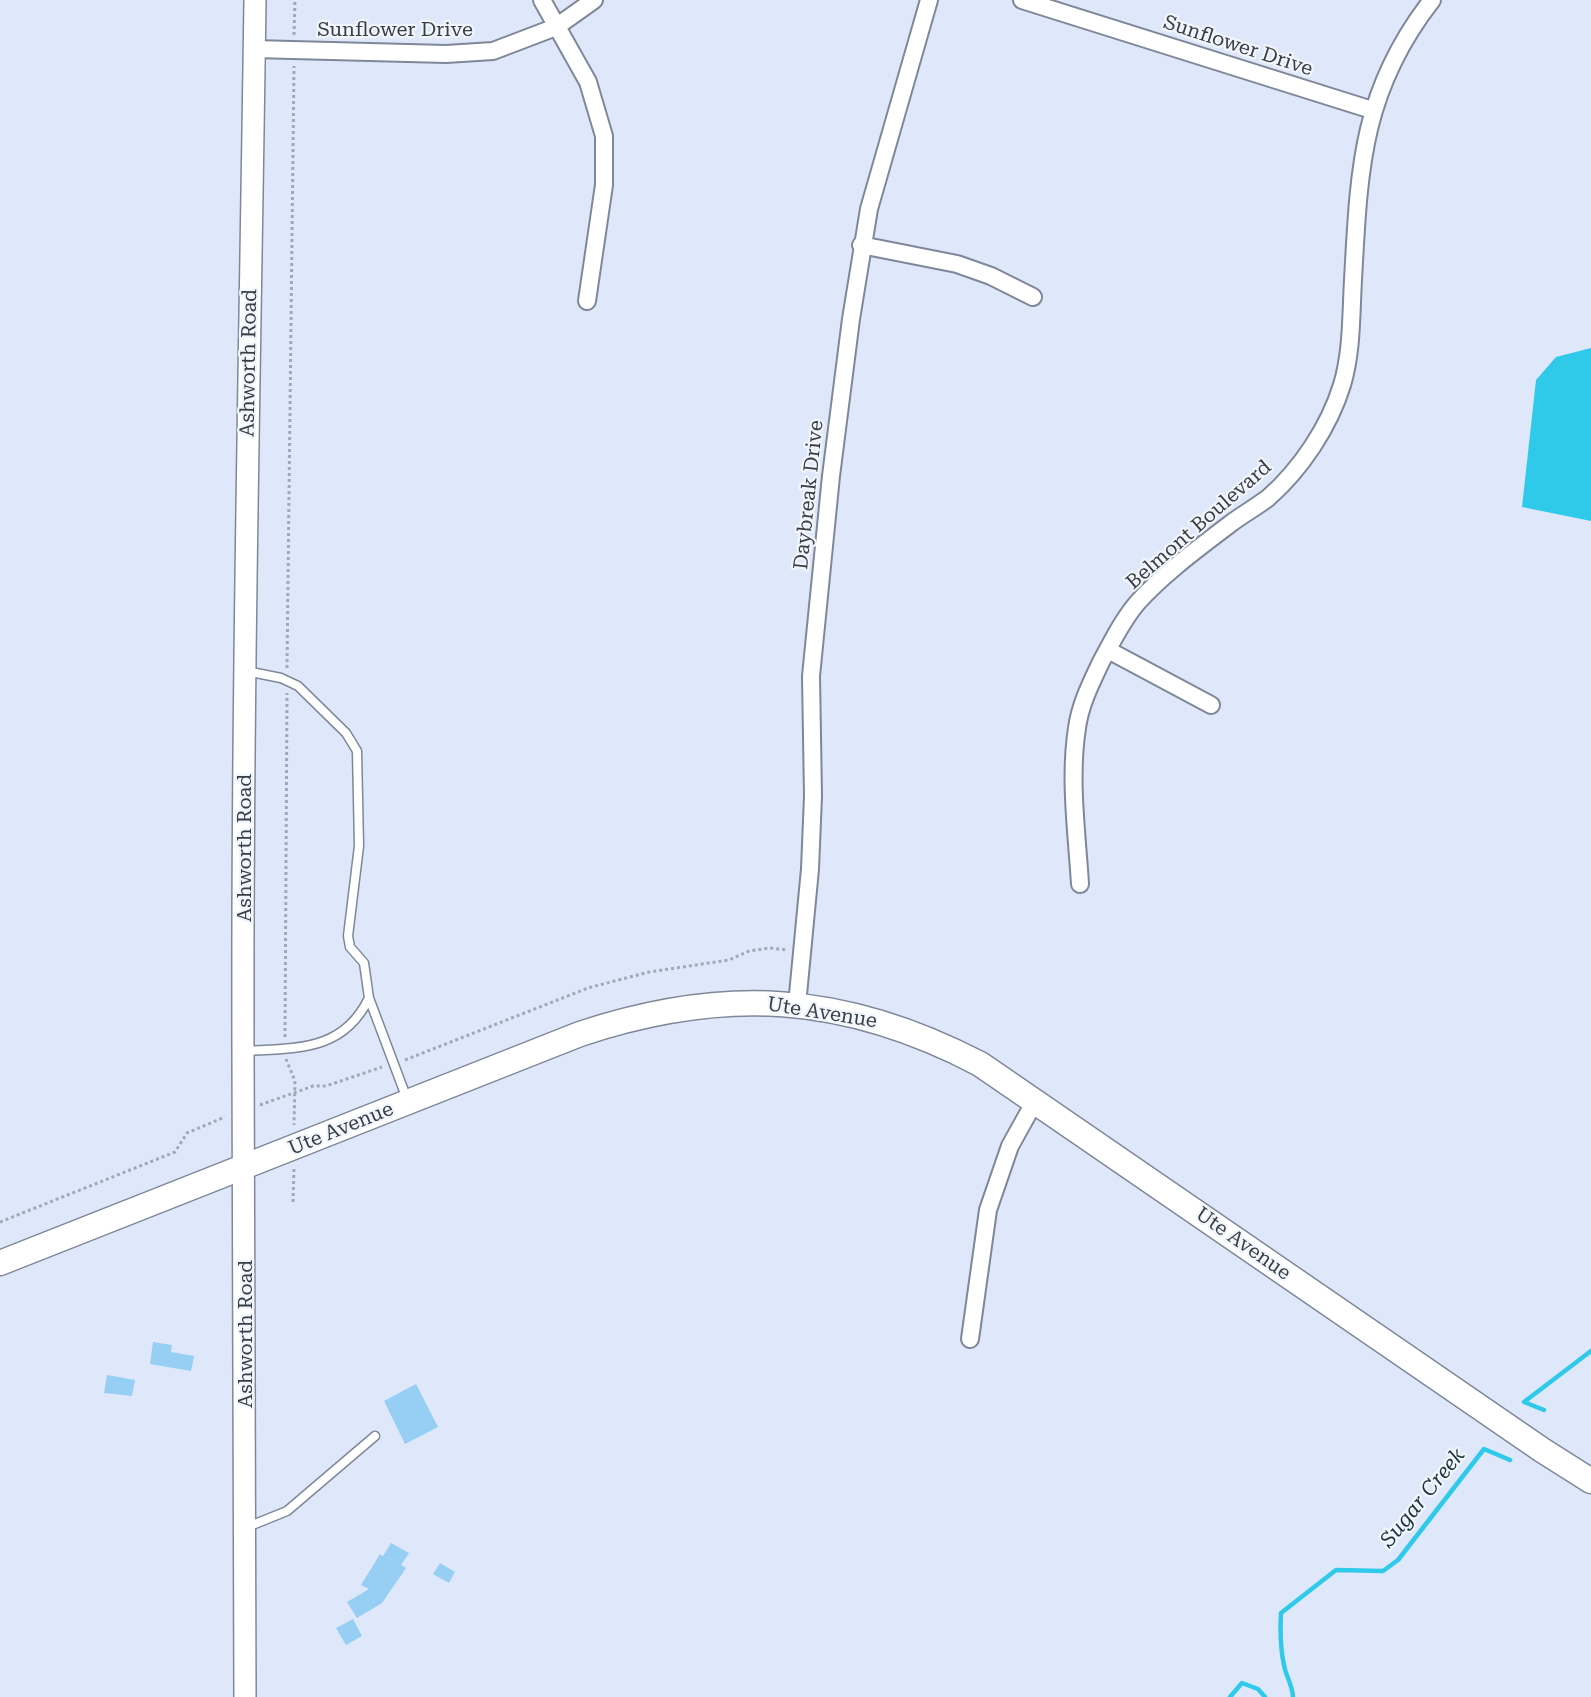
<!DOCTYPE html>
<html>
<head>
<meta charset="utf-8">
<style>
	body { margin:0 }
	canvas { display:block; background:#dee8fa }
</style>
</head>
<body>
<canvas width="1591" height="1697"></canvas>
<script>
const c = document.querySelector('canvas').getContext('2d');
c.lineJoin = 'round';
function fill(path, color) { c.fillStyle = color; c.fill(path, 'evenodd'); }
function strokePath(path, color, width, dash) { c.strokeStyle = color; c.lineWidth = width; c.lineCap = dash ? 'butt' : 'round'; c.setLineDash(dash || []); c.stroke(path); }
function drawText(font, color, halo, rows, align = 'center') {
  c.font = font + ' "Roboto Serif",serif'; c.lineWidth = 4.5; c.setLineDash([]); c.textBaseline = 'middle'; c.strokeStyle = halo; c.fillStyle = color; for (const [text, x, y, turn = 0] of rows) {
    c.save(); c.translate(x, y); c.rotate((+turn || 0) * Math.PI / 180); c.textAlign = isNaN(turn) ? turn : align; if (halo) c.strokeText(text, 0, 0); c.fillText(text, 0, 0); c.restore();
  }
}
fill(new Path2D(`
	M1591 348V521L1522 507 1536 380 1556 357Z`), '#2fcaea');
strokePath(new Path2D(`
	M1544 1410 1524 1402 1591 1351
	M1230 1697 1242 1683 1258 1689 1265 1697
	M1293 1697C1292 1683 1286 1677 1284 1665 1280 1647 1280 1631 1281 1613L1336 1570 1383 1571 1398 1560 1484 1449 1510 1460`), '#2fcaea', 4.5);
fill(new Path2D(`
	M153 1342 172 1345 171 1352 194 1356 191 1371 150 1364Z
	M107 1375 135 1380 132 1396 104 1393Z
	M416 1384 438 1427 405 1444 384 1401Z
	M391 1543 409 1553 401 1565 406 1568 382 1603 357 1618 347 1602 369 1589 361 1585 380 1554 383 1556Z
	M440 1563 455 1572 449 1583 433 1574Z
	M353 1619 362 1636 346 1645 336 1628Z`), '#97cef3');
const service = new Path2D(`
	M246 671 281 678 298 686 346 733 357 751 359 846 348 936 350 947 364 963 369 998 407 1099
	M244 1051C296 1048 343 1052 369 998
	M245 1528 287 1511 375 1436`);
const minor = new Path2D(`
	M542 0 588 82 604 136V185L587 301
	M1022 0 1372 110
	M254 49 446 54 493 51 556 27 594 0
	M861 245 957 264 991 276 1033 297
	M1108 650 1211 705
	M1080 884C1077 834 1069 779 1077 728 1080 705 1091 683 1101 662 1112 642 1123 619 1138 602 1164 573 1200 547 1230 524 1242 515 1256 507 1268 498 1301 469 1329 427 1342 385 1352 352 1351 315 1353 280 1359 170 1361 91 1432 0
	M797 1005 810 869 813 796 811 676 831 476 851 319 869 209 929 0
	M970 1339 988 1210 1010 1146 1035 1101`);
const tertiary = new Path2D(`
	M245 1697C245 1481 244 1265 243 1049 242 699 250 350 255 0`);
const secondary = new Path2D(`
	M0 1263 580 1034C725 986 844 993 980 1064L1542 1450 1591 1481`);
strokePath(service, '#7f8898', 11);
strokePath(minor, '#7f8898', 20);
strokePath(tertiary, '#7f8898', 24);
strokePath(secondary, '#7f8898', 27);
strokePath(new Path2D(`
	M294 35 295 0
	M287 668 294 66
	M285 1037 287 693
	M286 1059 295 1081 294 1125
	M405 1060 588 988 649 972 729 960 749 951 770 948 788 950
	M260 1105 313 1086H326L382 1067
	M293 1202 294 1168
	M0 1222 175 1152 187 1133 225 1117`), '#a1a9b7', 3, [3, 3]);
strokePath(service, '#fff', 8);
strokePath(minor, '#fff', 16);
strokePath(tertiary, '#fff', 21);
strokePath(secondary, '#fff', 24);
drawText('20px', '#393d44', '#f1f5fc', [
	["Sunflower Drive",395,30],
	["Sunflower Drive",1238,46,18],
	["Ashworth Road",249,363,-89],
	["Daybreak Drive",809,495,-84],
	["Belmont Boulevard",1199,525,-41],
	["Ashworth Road",245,848,-90],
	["Ute Avenue",822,1013,9],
	["Ute Avenue",341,1129,-22],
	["Ute Avenue",1243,1244,35],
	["Ashworth Road",246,1334,-90]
]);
drawText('italic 21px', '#1c343a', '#f1f5fc', [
	["Sugar Creek",1423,1498,-51]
]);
</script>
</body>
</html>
